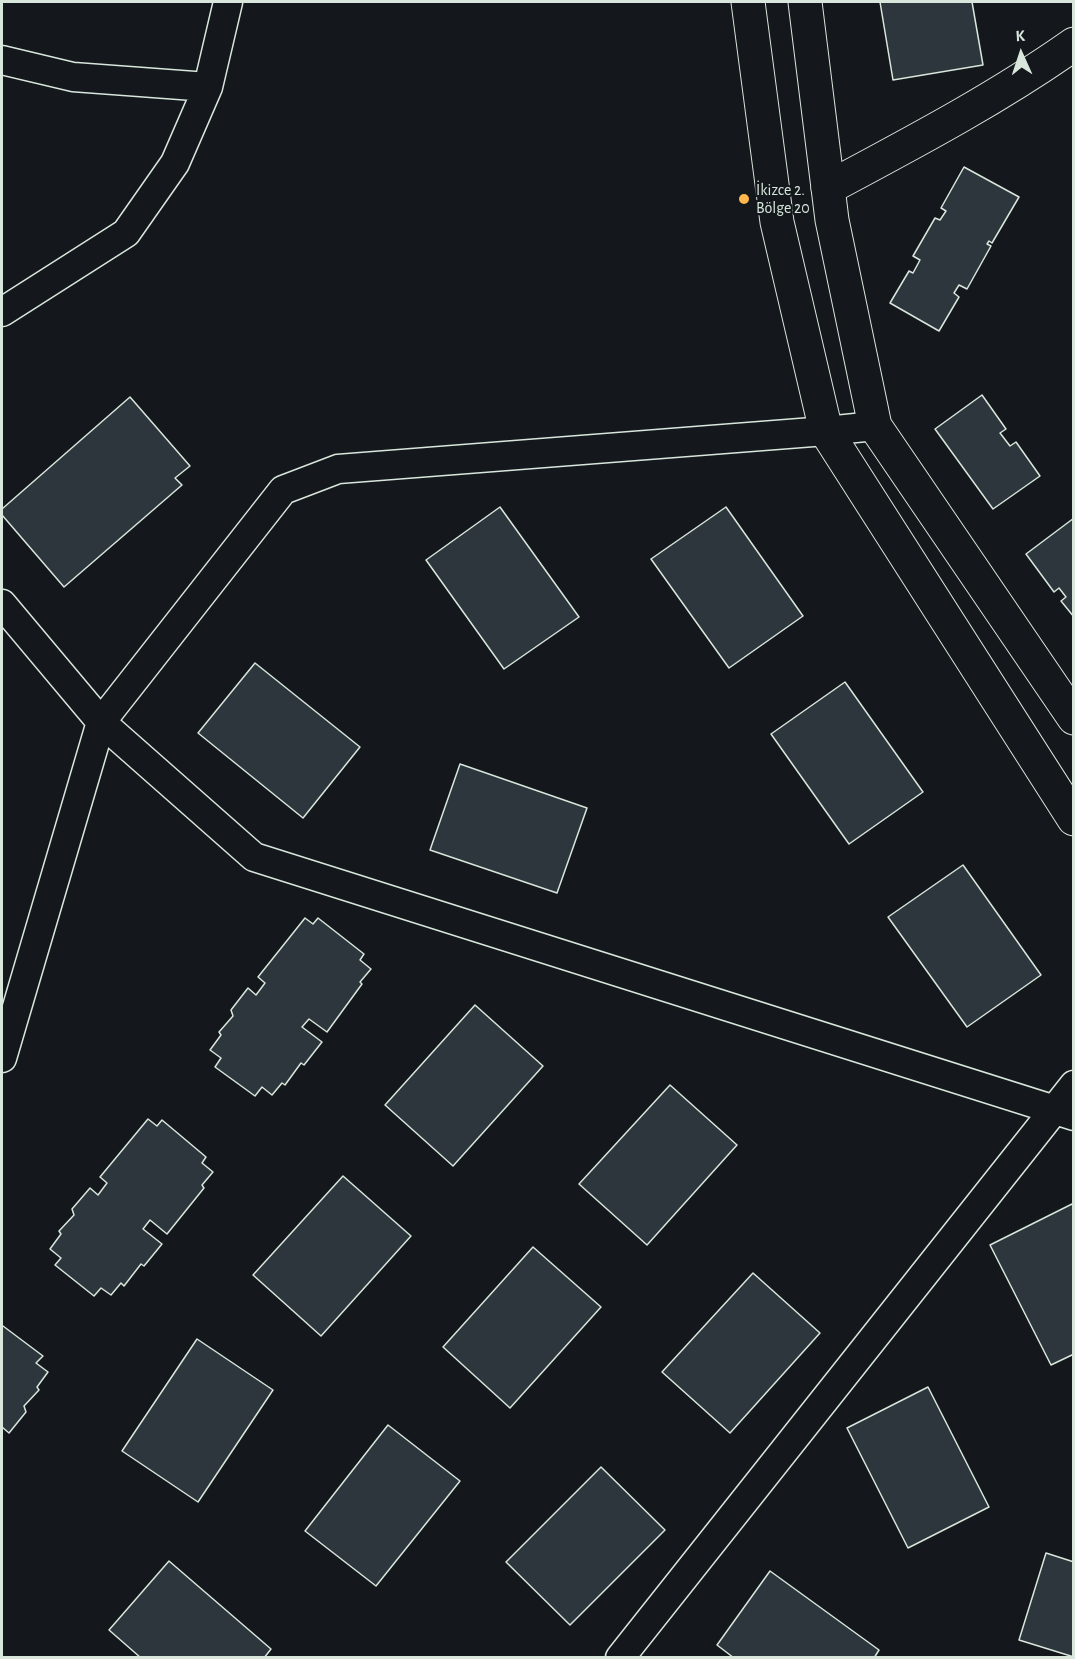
<!DOCTYPE html>
<html>
<head>
<meta charset="utf-8">
<style>
	body { margin:0 }
	#map { position:relative; width:1075px; height:1659px; overflow:hidden; background:#14181c; font-family:"Alegreya Sans",sans-serif }
	canvas { display:block }
	.frame { position:absolute; inset:0; border:3px solid #d8e6dc; pointer-events:none }
	.north { position:absolute; left:991px; top:24px; width:60px; height:60px; -webkit-text-stroke:4px #14181c; paint-order:stroke; rotate:357deg; font-size:16px; font-weight:700; line-height:24px; text-align:center; color:#d8e6dc }
	.north::after { content:''; display:block; margin:auto; width:21px; height:27px; background:#d8e6dc; clip-path:polygon(50% 0,100% 100%,50% 72%,0 100%) }
</style>
</head>
<body>
<div id="map">
<canvas width="1075" height="1659"></canvas>
<div class="frame"></div>
<div class="north">K</div>
</div>
<script>
const c = document.querySelector('canvas').getContext('2d');
c.lineJoin = 'round';
function fill(path, color) { c.fillStyle = color; c.fill(path, 'evenodd'); }
function strokePath(path, color, width, dash) { c.strokeStyle = color; c.lineWidth = width; c.lineCap = dash ? 'butt' : 'round'; c.setLineDash(dash || []); c.stroke(path); }
function drawText(font, color, halo, rows, align = 'center') {
  c.font = font + ' "Alegreya Sans",sans-serif'; c.lineWidth = 4.5; c.setLineDash([]); c.textBaseline = 'middle'; c.strokeStyle = halo; c.fillStyle = color; for (const [text, x, y, turn = 0] of rows) {
    c.save(); c.translate(x, y); c.rotate((+turn || 0) * Math.PI / 180); c.textAlign = isNaN(turn) ? turn : align; if (halo) c.strokeText(text, 0, 0); c.fillText(text, 0, 0); c.restore();
  }
}
const building = new Path2D(`
	M880 2H972L983 65 893 80Z
	M964 167 1019 197 992 243 989 241 987 244 991 246 967 289 959 285 954 293 959 297 939 331 890 303 909 271 913 273 920 260 913 256 935 218 940 220 946 211 941 208Z
	M982 395 1006 429 1000 433 1010 446 1016 442 1040 476 993 509 935 429Z
	M130 397 190 466 175 478 182 485 64 587 2 515V509Z
	M500 507 579 617 504 669 426 560Z
	M726 507 803 616 729 668 651 559Z
	M1074 518V617L1061 601 1066 597 1059 588 1054 592 1026 554Z
	M255 663 360 747 303 818 198 733Z
	M845 682 923 792 849 844 771 734Z
	M460 764 587 808 557 893 430 850Z
	M963 865 1041 975 967 1027 888 917Z
	M305 918 313 924 318 918 364 954 360 960 371 969 360 982 362 984 327 1032 309 1019 302 1027 322 1042 304 1065 301 1063 285 1085 282 1083 272 1095 262 1087 255 1096 215 1067 221 1058 210 1050 221 1035 219 1032 233 1016 231 1010 248 988 256 995 265 983 258 977Z
	M475 1005 543 1066 453 1166 385 1105Z
	M670 1085 737 1145 647 1245 579 1184Z
	M148 1119 157 1126 162 1120 206 1157 202 1163 213 1172 202 1185 204 1188 167 1234 150 1220 143 1229 162 1244 144 1266 141 1264 124 1286 121 1283 111 1295 101 1288 94 1296 55 1265 61 1258 50 1249 61 1234 59 1231 74 1215 72 1209 90 1188 98 1195 107 1183 100 1177Z
	M343 1176 411 1236 321 1336 253 1275Z
	M1072 1204 1074 1208V1354L1051 1365 990 1245Z
	M533 1247 601 1307 510 1408 443 1347Z
	M753 1273 820 1333 730 1433 662 1372Z
	M3 1326 43 1356 36 1363 48 1372 37 1387 39 1390 24 1406 26 1412 9 1433 2 1427V1327Z
	M197 1339 273 1390 198 1502 122 1451Z
	M928 1387 989 1507 908 1548 847 1428Z
	M388 1425 460 1481 376 1586 305 1531Z
	M601 1467 665 1530 570 1625 506 1562Z
	M1046 1553 1074 1562V1657L1019 1640Z
	M169 1561 271 1649 264 1658H141L109 1630Z
	M770 1571 879 1650 874 1658H734L717 1645Z`);
fill(building, '#2c363c');
strokePath(building, '#d8e6dc', 1.5);
const minor = new Path2D(`
	M2 60 73 77 208 87
	M2 312 126 233 175 163 208 87 228 2
	M2 604 101 722 254 857 1074 1116
	M2 1058 101 722 283 490 338 469 826 431 875 426
	M620 1658 1074 1085`);
const tertiary = new Path2D(`
	M828 188C912 143 996 99 1074 44`);
const secondary = new Path2D(`
	M748 2 777 222 826 431 1074 819
	M805 2 832 220 875 426 1074 718`);
strokePath(minor, '#d8e6dc', 31);
strokePath(tertiary, '#d8e6dc', 35);
strokePath(secondary, '#d8e6dc', 35);
strokePath(minor, '#14181c', 28);
strokePath(tertiary, '#14181c', 33);
strokePath(secondary, '#14181c', 33);
for (const [x, y, r, color] of [
	[744,199,6,"#ffb74d"]
]) { const dot = new Path2D(); dot.arc(x, y, r, 0, 2 * Math.PI); c.fillStyle = color; c.fill(dot); strokePath(dot, '#14181c', 2); }
drawText('16px', '#d8e6dc', '#14181c', [
	["İkizce 2.",756,190],
	["Bölge 20",756,208]
], 'left');
</script>
</body>
</html>
